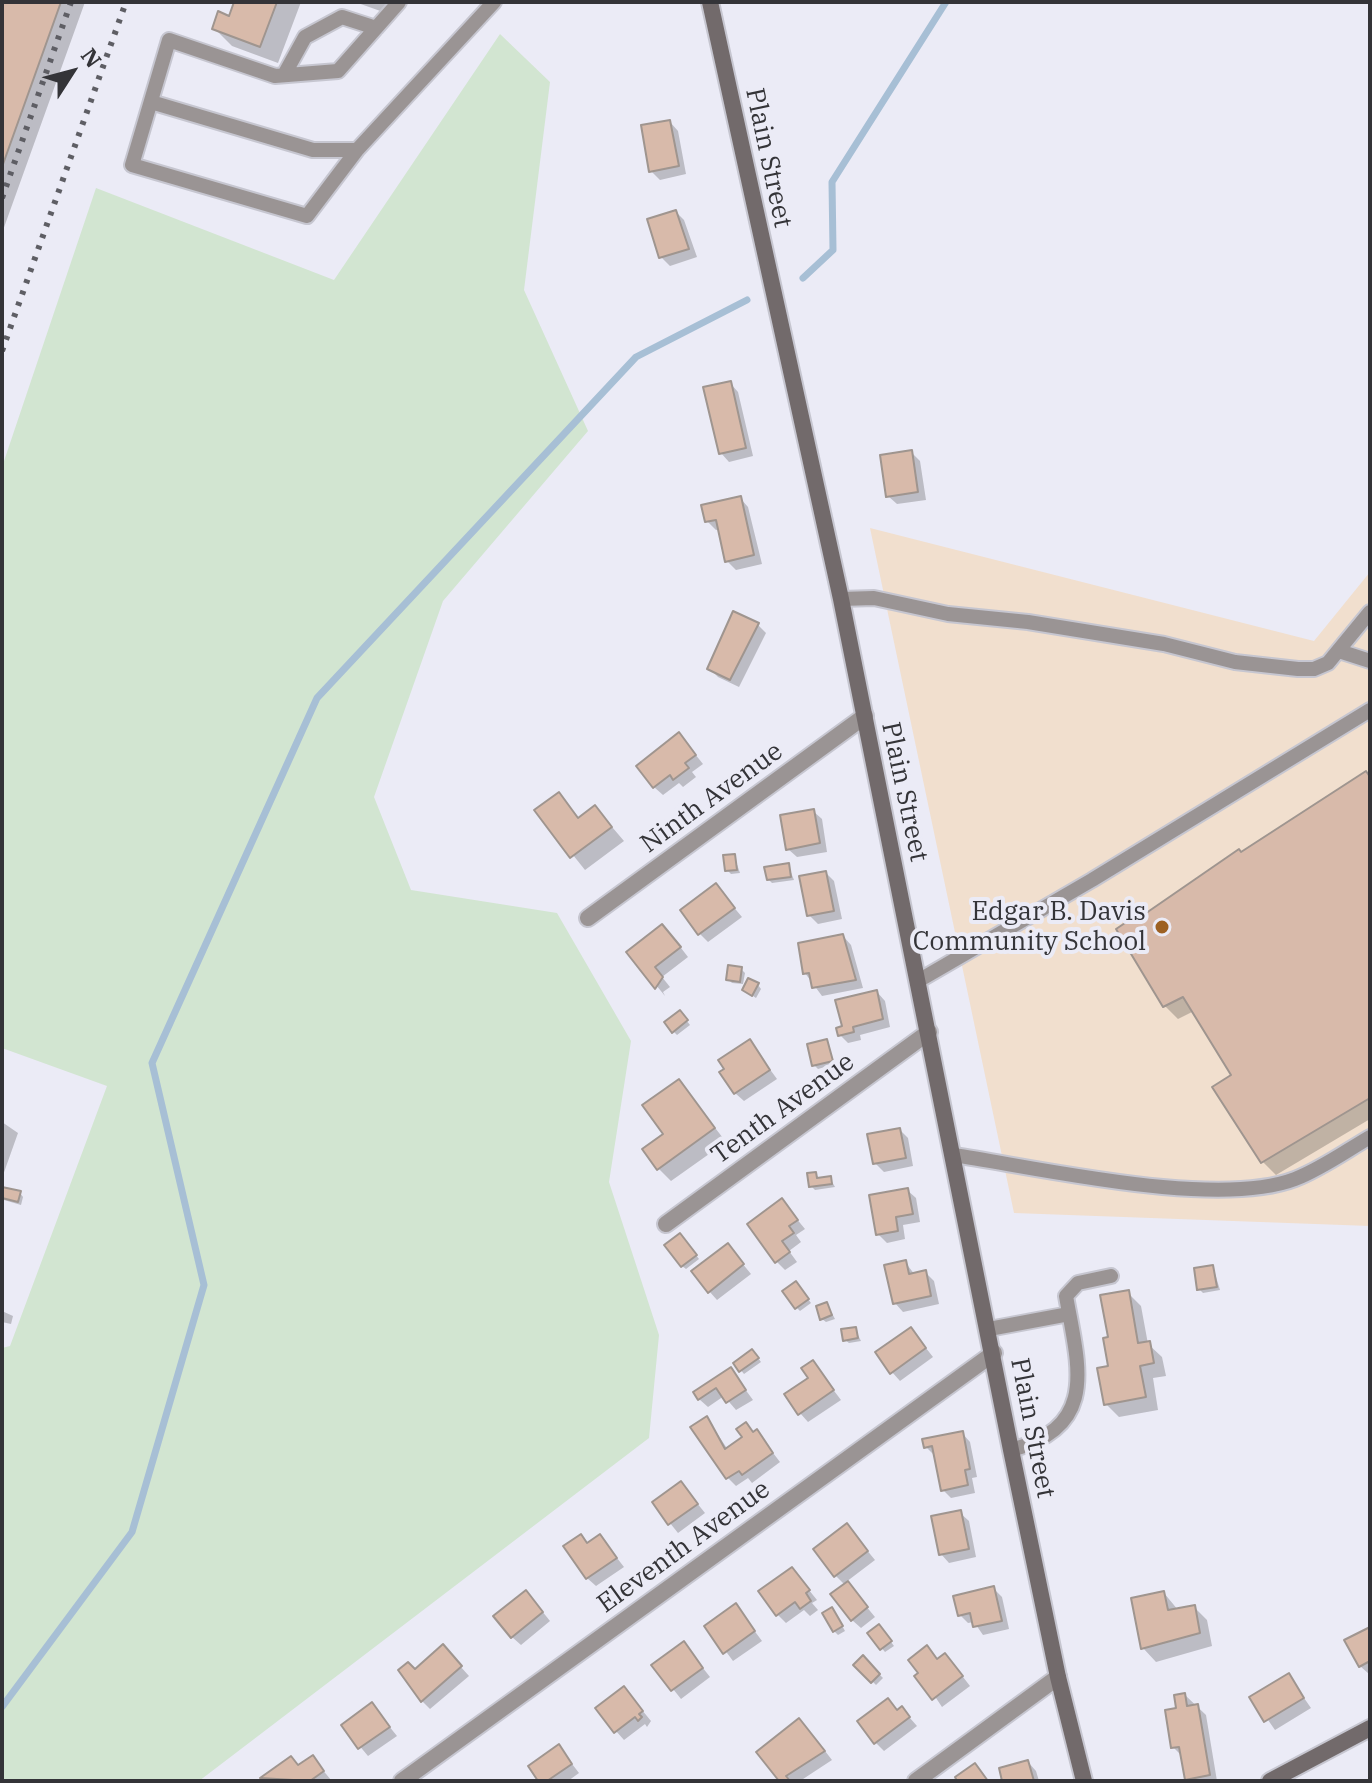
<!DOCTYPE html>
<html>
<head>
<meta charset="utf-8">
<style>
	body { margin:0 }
	#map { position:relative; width:1372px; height:1783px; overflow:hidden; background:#ebebf6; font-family:"IBM Plex Serif",serif }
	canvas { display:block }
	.frame { position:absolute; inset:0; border:4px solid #343438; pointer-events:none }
	.north { position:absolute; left:32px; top:32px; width:80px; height:80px; -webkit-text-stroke:6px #ebebf6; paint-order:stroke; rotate:54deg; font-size:22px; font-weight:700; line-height:32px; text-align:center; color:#343438 }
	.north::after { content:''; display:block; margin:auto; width:28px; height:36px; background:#343438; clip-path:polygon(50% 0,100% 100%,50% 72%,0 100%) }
</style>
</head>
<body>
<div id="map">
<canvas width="1372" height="1783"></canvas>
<div class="frame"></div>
<div class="north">N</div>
</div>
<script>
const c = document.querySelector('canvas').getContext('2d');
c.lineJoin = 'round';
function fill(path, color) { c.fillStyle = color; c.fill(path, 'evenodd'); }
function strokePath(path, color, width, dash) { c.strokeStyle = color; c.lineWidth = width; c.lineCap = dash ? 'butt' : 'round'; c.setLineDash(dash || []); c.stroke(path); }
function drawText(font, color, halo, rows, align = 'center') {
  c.font = font + ' "IBM Plex Serif",serif'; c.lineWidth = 8; c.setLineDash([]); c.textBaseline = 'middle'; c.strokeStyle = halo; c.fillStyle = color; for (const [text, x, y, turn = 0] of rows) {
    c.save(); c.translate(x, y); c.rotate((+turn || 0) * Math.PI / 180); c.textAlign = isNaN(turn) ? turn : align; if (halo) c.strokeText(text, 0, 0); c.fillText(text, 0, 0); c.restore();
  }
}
fill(new Path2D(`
	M870 528 1314 641 1370 572V1226L1014 1213Z`), '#f1dfce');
fill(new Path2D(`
	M500 34 550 82 524 290 588 431 443 601 374 797 411 890 557 913 631 1041 609 1182 659 1335 649 1438 199 1781H2V1348L10 1346 107 1086 2 1048V467L96 188 334 280Z`), '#d2e5d1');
fill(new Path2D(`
	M2 2H85L2 233Z
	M236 2H301L278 63 232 46 214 28 230 18Z
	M355 2H391L386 13Z
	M670 122 678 131 686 174 660 180 651 171Z
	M676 212 684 220 697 257 670 266 661 257Z
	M730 383 738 392 753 456 729 462 721 453Z
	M911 452 920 461 926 500 897 504 888 496Z
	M740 498 748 507 762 564 736 570 727 561 720 529 716 530 707 521Z
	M758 625 766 633 739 687 718 677 710 669Z
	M687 744 703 764 692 772 696 777 683 787 679 783 663 795 654 787Z
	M1370 778V1119L1276 1175 1263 1162 1234 1075 1194 1011 1178 1019 1165 1006 1136 922Z
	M559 794 580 819 595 807 624 841 585 870 537 810Z
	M813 811 822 819 827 852 797 857 788 849Z
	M734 856 740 873 731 874 727 870Z
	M788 865 794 880 772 883 768 879Z
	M826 873 834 881 842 919 818 924 809 915Z
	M716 886 742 917 708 942 700 934Z
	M671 935 688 957 662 977 670 987 663 992 665 996 629 952Z
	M843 936 851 945 863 988 822 996 805 973Z
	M741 969 745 973 743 984 732 983 728 979Z
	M758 985 761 989 756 998 744 990Z
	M877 992 885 1001 890 1027 860 1035 861 1040 848 1043 840 1035Z
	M683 1016 690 1025 677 1035 673 1031Z
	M826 1041 835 1064 818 1069 814 1065Z
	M750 1042 777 1079 744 1101 735 1093Z
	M679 1081 726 1142 671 1181 658 1168Z
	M2 1122 18 1133 2 1178Z
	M900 1130 908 1138 913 1166 884 1172 875 1163Z
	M815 1174 820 1180 830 1178 835 1187 815 1190 811 1186Z
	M907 1190 916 1198 920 1222 903 1225 905 1239 887 1243 878 1234Z
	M2 1192 20 1193 23 1197 21 1205 4 1200Z
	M782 1201 805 1229 796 1235 801 1242 789 1251 797 1262 785 1270 777 1262Z
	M684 1239 699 1259 686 1269 682 1266Z
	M728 1246 751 1274 717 1300 709 1291Z
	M905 1262 915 1275 925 1272 934 1281 939 1304 903 1312 895 1303Z
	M1213 1267 1220 1290 1203 1293 1199 1289Z
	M799 1287 811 1303 800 1311 797 1308Z
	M1128 1293 1141 1306 1148 1344 1162 1357 1166 1376 1153 1378 1158 1410 1119 1417 1106 1404 1110 1338Z
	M827 1304 835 1319 826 1322 822 1319Z
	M2 1311 13 1316 11 1324 2 1322Z
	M855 1329 861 1341 849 1343 845 1340Z
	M911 1329 933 1357 900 1381 892 1372Z
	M756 1355 761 1362 744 1374 736 1364Z
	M813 1363 841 1400 808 1422 800 1413Z
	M731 1370 753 1400 736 1410 724 1396 708 1407 699 1399Z
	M707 1418 728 1450 757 1432 780 1462 752 1483 748 1478 736 1486 728 1478Z
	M962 1433 970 1442 977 1477 972 1478 975 1493 951 1498 943 1490 934 1455 926 1447Z
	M681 1483 705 1513 678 1533 654 1503Z
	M960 1513 969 1521 976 1557 949 1563 941 1554Z
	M847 1526 875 1560 846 1582 875 1617 861 1628 852 1620 845 1585 835 1575Z
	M600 1536 624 1567 596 1586 587 1578 588 1544Z
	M792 1569 817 1600 812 1603 818 1610 810 1616 804 1610 786 1623 777 1614Z
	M993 1588 1002 1597 1009 1629 983 1635 974 1622 968 1623 960 1615Z
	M1164 1593 1178 1610 1194 1607 1207 1620 1212 1646 1156 1662 1143 1648Z
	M534 1601 550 1621 521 1645 512 1637Z
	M736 1606 762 1641 733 1661 707 1626Z
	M835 1613 845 1631 838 1635 834 1631Z
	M1370 1629V1674H1369L1360 1666Z
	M882 1630 894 1646 885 1652 870 1634Z
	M684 1644 710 1677 681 1699 654 1665Z
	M451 1656 469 1676 430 1709 422 1701 415 1671Z
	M863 1658 883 1678 876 1685 856 1665Z
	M938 1660 953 1664 970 1686 942 1707 920 1674Z
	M1288 1675 1311 1708 1275 1730 1252 1697Z
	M624 1688 651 1721 647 1727 645 1724 624 1740 616 1731Z
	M1185 1695 1206 1715 1217 1781H1189L1183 1757 1173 1747 1178 1709Z
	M888 1700 898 1712 902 1709 917 1726 884 1751 876 1743Z
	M372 1705 397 1736 368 1756 343 1726Z
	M808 1729 832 1760 800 1781H781Z
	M559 1747 579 1773 568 1781H540Z
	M312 1757 331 1780 263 1779 291 1759 299 1767Z
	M1028 1762 1036 1771 1039 1781H1004Z`), '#0003');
strokePath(new Path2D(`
	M803 278 833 250 832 182 946 2
	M2 1707 132 1532 204 1285 152 1063 317 698 636 357 747 300`), '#a7bfd5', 7);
const building = new Path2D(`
	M2 2H61L2 167Z
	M234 2H277L260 47 212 29 218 11 229 16Z
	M670 120 679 166 649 172 641 125Z
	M676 210 689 249 659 258 647 219Z
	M731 381 746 448 719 454 703 387Z
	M912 450 918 492 886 497 880 455Z
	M741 496 754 555 725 562 716 520 705 522 701 505Z
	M733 611 759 623 730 680 707 669Z
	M679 732 696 755 685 763 689 768 673 780 670 775 653 788 636 766Z
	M1366 771 1370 777V1098L1261 1163 1212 1087 1231 1075 1183 997 1163 1007 1116 929 1134 917 1136 920 1239 849 1241 852Z
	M559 792 578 818 595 805 612 827 570 858 534 810Z
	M814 809 820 843 786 850 780 815Z
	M735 854 737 870 725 871 723 855Z
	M789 863 791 877 767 880 764 867Z
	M826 871 834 911 807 916 799 876Z
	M716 883 735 908 698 935 680 910Z
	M662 924 681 947 655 967 663 977 655 989 626 952Z
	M843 934 856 980 812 988 809 973 803 974 798 943Z
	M728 965 742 967 740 982 726 980Z
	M748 978 759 983 752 996 742 990Z
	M877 990 883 1019 853 1027 854 1032 838 1036 836 1028 842 1026 835 1000Z
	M680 1010 688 1020 672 1033 664 1022Z
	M750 1039 770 1070 734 1094 719 1072 724 1069 718 1060Z
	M827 1039 833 1061 812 1066 807 1044Z
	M679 1079 715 1128 657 1170 642 1149 663 1134 642 1105Z
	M900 1128 906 1158 873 1164 867 1134Z
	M816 1172 817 1178 831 1176 832 1184 809 1187 807 1173Z
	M2 1187 21 1191 18 1202 2 1198Z
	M908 1188 913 1214 896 1217 898 1231 876 1235 869 1195Z
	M782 1198 798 1220 789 1226 794 1233 782 1241 790 1252 775 1263 747 1224Z
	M680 1233 697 1255 681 1267 664 1245Z
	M728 1243 744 1264 708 1293 691 1271Z
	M906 1260 909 1274 926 1270 931 1296 893 1304 884 1265Z
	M1213 1265 1217 1287 1197 1290 1194 1268Z
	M796 1281 809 1299 795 1309 782 1291Z
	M1129 1290 1138 1343 1150 1341 1154 1363 1140 1366 1146 1397 1104 1405 1097 1368 1108 1366 1103 1338 1108 1337 1100 1295Z
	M827 1302 832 1315 820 1320 816 1306Z
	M856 1327 858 1338 843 1341 841 1329Z
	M911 1327 926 1348 890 1374 875 1352Z
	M752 1349 759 1358 739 1372 733 1363Z
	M813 1360 834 1390 798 1415 784 1394 808 1378 801 1368Z
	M731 1367 746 1390 726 1403 716 1388 698 1400 693 1392Z
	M707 1416 725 1449 742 1437 736 1429 746 1422 753 1432 757 1429 773 1453 742 1475 739 1471 726 1479 690 1427Z
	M963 1431 970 1469 965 1470 968 1485 941 1491 932 1446 924 1448 922 1439Z
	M681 1481 698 1504 668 1525 652 1502Z
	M961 1510 969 1549 939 1555 931 1516Z
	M847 1523 868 1551 834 1577 813 1549Z
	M581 1534 587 1543 600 1534 617 1558 586 1579 563 1546Z
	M792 1567 810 1590 806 1593 811 1601 800 1609 795 1602 776 1616 758 1591Z
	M848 1581 868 1607 851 1621 830 1594Z
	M994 1586 1002 1621 973 1627 970 1613 958 1616 953 1596Z
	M526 1590 543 1612 511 1638 493 1616Z
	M1164 1591 1168 1610 1195 1605 1200 1633 1141 1649 1131 1598Z
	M736 1603 755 1631 723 1654 704 1626Z
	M832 1607 843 1626 833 1632 822 1613Z
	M879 1624 892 1641 880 1650 867 1633Z
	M1370 1627V1661L1359 1667 1344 1640Z
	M684 1641 703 1668 671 1691 651 1665Z
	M443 1644 462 1666 421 1702 398 1670 408 1662 415 1669Z
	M927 1645 937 1659 945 1653 963 1676 932 1700 914 1676 918 1673 908 1660Z
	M863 1655 880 1674 871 1683 853 1665Z
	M1289 1673 1304 1698 1264 1722 1249 1697Z
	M624 1686 643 1711 639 1714 642 1717 638 1721 635 1717 614 1733 595 1708Z
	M1185 1693 1187 1706 1198 1704 1210 1775 1185 1780 1179 1747 1171 1748 1165 1710 1176 1708 1174 1695Z
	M888 1698 897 1710 902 1706 910 1717 874 1744 857 1721Z
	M372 1702 390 1727 358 1749 341 1725Z
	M799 1718 825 1751 786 1776 790 1781H779L756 1752Z
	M559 1744 572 1764 547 1781H538L528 1766Z
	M313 1755 324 1771 310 1781 260 1778 291 1756 298 1765Z
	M1028 1760 1034 1781H1002L999 1768Z
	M975 1763 988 1781H957L955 1777Z`);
fill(building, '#d8baaa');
strokePath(building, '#9f958f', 2);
const lane = new Path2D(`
	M399 2 338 71 275 76 169 40 132 165 307 216 357 150 494 2
	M284 75 305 37 342 17 376 28
	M151 102 313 150H357
	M841 599 874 598 948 614 1028 622 1164 644 1235 662 1298 669H1314L1328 663 1370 612
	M1339 651 1370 661
	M918 981 1092 880 1370 710
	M954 1155C1040 1168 1217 1209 1295 1179 1321 1169 1346 1151 1370 1137
	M989 1329 1069 1314
	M1011 1450C1100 1427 1078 1365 1066 1296L1078 1283 1111 1276`);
const street = new Path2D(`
	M588 918 865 716
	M666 1224 929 1032
	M402 1781 994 1353
	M916 1781 1058 1677`);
const secondary = new Path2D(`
	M710 2 841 599 1011 1450 1058 1677 1084 1781
	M1270 1781 1370 1728`);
strokePath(lane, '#c6c6d0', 18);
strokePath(street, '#c6c6d0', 20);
strokePath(secondary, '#c6c6d0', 20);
strokePath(lane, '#9a9494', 14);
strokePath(street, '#9a9494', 16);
strokePath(secondary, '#726a6b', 16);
strokePath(new Path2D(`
	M2 198 71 2
	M2 351 126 2`), '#5e5e64', 6, [4, 8]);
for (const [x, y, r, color] of [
	[1162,927,8,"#9d6123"]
]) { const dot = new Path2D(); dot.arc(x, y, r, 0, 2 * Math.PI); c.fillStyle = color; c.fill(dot); strokePath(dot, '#ebebf6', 3); }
drawText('26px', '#343438', '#ebebf6', [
	["Plain Street",768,158,78],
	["Plain Street",904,792,78],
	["Ninth Avenue",712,798,-36],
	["Tenth Avenue",783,1109,-36],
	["Plain Street",1032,1428,79],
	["Eleventh Avenue",684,1547,-36]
]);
drawText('26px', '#343438', '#ebebf6', [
	["Edgar B. Davis",1146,912],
	["Community School",1146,942]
], 'right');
</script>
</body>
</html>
